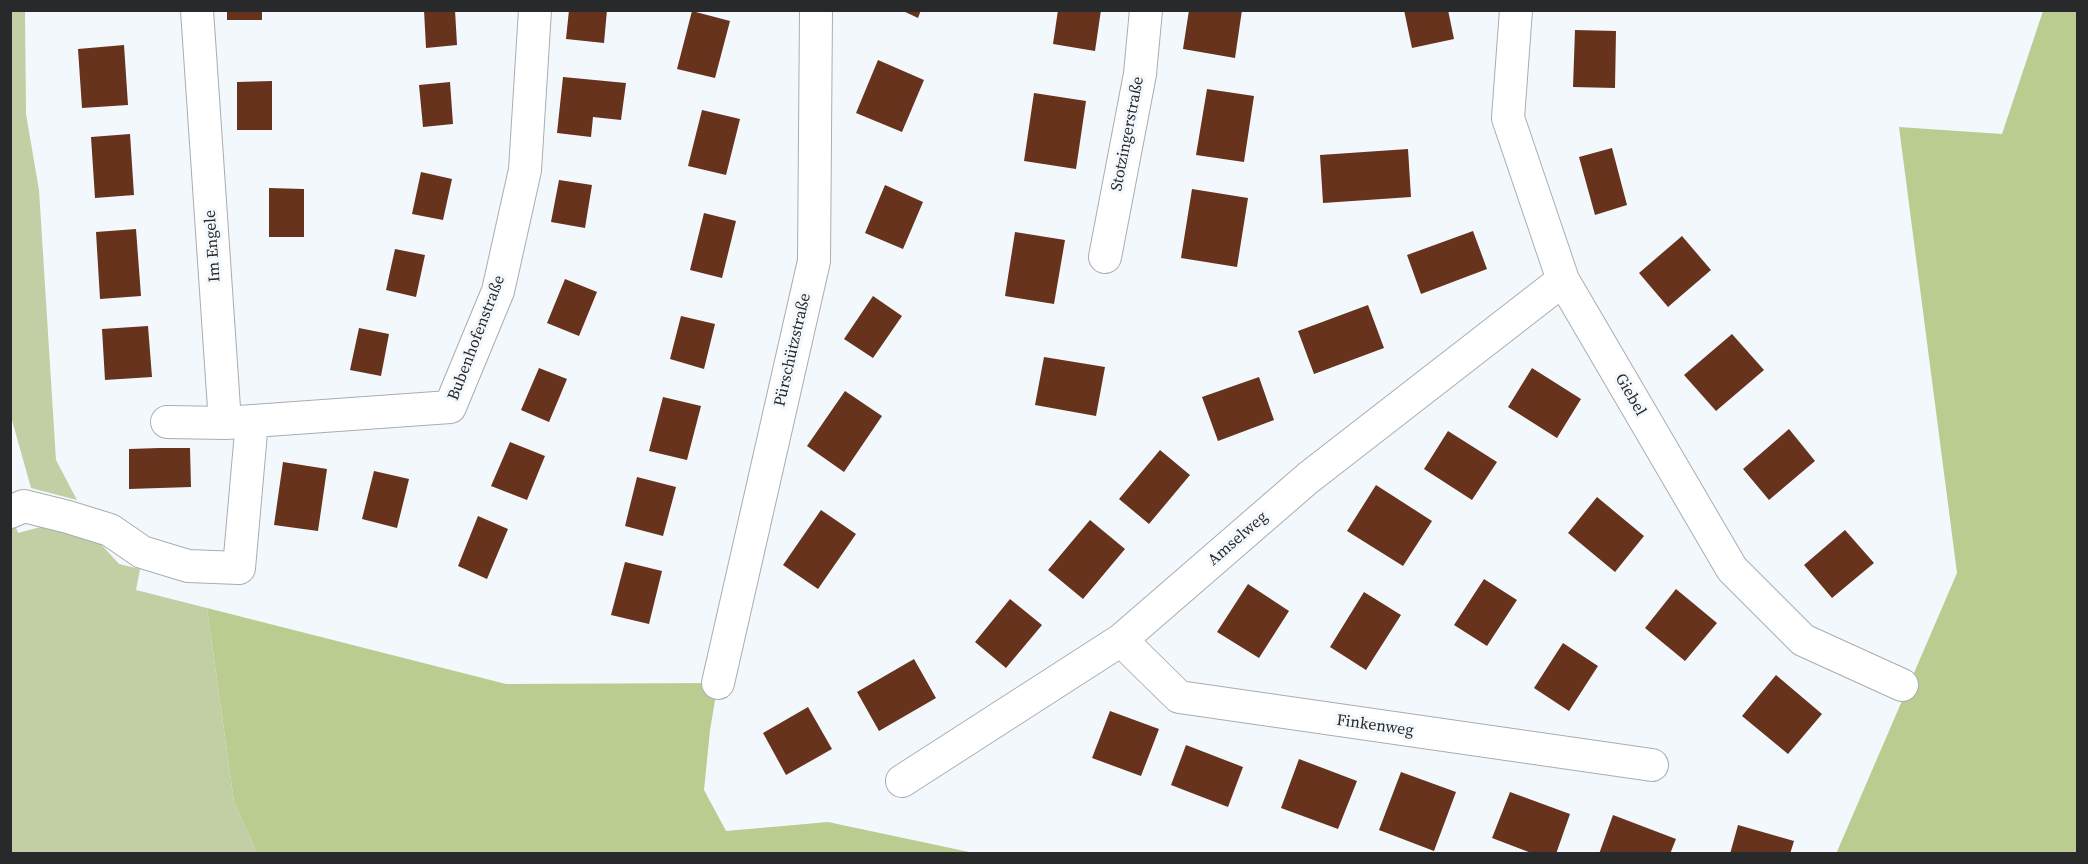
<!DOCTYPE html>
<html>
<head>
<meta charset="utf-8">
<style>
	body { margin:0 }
	#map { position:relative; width:2088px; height:864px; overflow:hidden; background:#f3f8fd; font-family:"Source Serif 4",serif }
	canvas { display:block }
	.frame { position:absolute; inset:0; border:12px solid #27292b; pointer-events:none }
</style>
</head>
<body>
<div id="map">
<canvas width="2088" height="864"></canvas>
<div class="frame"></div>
</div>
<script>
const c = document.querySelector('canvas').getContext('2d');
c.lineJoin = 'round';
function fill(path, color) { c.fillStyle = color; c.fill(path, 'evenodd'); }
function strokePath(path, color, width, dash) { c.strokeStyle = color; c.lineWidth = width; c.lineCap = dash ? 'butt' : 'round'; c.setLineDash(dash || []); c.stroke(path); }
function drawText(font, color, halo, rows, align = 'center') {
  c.font = font + ' "Source Serif 4",serif'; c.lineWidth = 6; c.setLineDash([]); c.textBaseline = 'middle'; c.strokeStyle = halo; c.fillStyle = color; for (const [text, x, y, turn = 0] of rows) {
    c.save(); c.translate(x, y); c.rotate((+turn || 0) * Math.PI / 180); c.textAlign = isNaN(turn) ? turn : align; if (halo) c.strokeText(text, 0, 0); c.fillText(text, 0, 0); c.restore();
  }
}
fill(new Path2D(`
	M10 11H25L26 114 39 190 56 460 77 500 31 488 10 413Z
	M10 511 18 533 48 525 99 542 119 564 140 569 136 590 207 608 234 802 257 853H11Z`), '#c2cea4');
fill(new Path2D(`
	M2043 11H2077V853L1836 854 1957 573 1899 127 2002 134Z
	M207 608 506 684 718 683 710 730 704 790 726 831 828 822 974 853H257L234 802Z`), '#bbcc90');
fill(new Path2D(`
	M227 10H262V20H227Z
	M424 10H455L457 45 426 48Z
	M569 10H607L604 43 566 39Z
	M901 10H921L918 18Z
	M1058 10H1101L1095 51 1053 44Z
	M1189 10H1242L1235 58 1183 49Z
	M1404 10H1448L1454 39 1412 48Z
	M692 11 730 21 715 78 677 69Z
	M1575 30 1616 31 1615 88 1573 87Z
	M124 45 128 105 82 108 78 49Z
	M878 60 924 80 902 132 856 113Z
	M563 77 626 83 621 120 593 117 591 137 557 133Z
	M272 81V130H237V82Z
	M450 82 453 124 423 127 419 85Z
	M1207 89 1254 96 1244 162 1196 155Z
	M1034 93 1086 101 1076 169 1024 161Z
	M702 110 740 119 726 175 688 166Z
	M130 134 134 195 95 198 91 137Z
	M1612 148 1627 205 1595 215 1579 157Z
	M1408 149 1411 197 1323 203 1320 155Z
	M421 172 452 179 443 220 412 214Z
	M559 180 592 185 585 228 551 222Z
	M885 185 923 202 903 249 865 233Z
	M269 188 304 189V237H269Z
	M1192 189 1248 198 1237 267 1181 258Z
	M704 213 736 221 722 278 690 270Z
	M136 229 141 296 100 299 96 232Z
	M1473 231 1487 269 1421 294 1407 255Z
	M1015 232 1065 240 1054 304 1005 296Z
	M1682 236 1711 270 1668 307 1639 273Z
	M395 249 425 255 416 297 386 290Z
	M565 279 597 292 579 336 547 323Z
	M873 296 902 316 873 358 844 339Z
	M1368 305 1384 348 1314 374 1298 331Z
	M681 316 715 324 704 369 670 359Z
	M148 326 152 377 105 380 102 329Z
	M359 328 389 334 381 376 350 370Z
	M1732 334 1764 370 1716 411 1684 375Z
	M1044 357 1105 367 1096 416 1035 405Z
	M539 368 567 379 549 422 521 410Z
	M1532 368 1581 399 1557 438 1508 407Z
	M1259 377 1274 420 1218 441 1202 397Z
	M845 391 882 416 844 472 807 446Z
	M663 397 701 406 687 460 649 451Z
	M1789 429 1815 461 1769 500 1743 469Z
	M1448 431 1497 462 1472 500 1424 469Z
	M510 442 545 456 527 500 491 486Z
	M159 448H190L191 487 129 489V449Z
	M1160 450 1190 475 1149 524 1119 499Z
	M283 462 327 469 318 531 274 525Z
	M374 471 409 479 397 528 362 519Z
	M637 477 676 487 663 536 625 526Z
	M1376 485 1432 521 1403 566 1347 531Z
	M1597 497 1644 536 1615 572 1568 533Z
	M821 510 856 534 818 589 783 565Z
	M478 516 508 529 487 579 458 566Z
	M1090 520 1125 549 1083 599 1048 570Z
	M1845 530 1874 563 1832 598 1804 565Z
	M625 562 662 571 649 624 611 615Z
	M1484 579 1517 600 1487 646 1454 625Z
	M1248 584 1289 611 1259 658 1217 632Z
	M1676 589 1717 623 1685 661 1645 628Z
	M1364 592 1401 615 1366 670 1330 647Z
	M1010 599 1042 625 1006 668 975 642Z
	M1563 643 1598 666 1569 711 1534 688Z
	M914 659 936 698 879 731 857 692Z
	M1776 675 1822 714 1788 754 1742 716Z
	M808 707 832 749 786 775 763 733Z
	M1110 711 1159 729 1141 776 1092 758Z
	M1186 745 1243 767 1228 807 1171 785Z
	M1299 759 1357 781 1338 829 1281 808Z
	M1401 772 1456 792 1434 851 1379 830Z
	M1510 792 1570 814 1556 854H1534L1492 838Z
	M1613 815 1676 839 1670 854H1599Z
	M1738 825 1794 841 1790 854H1730Z`), '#68331c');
const minor = new Path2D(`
	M1516 10 1508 118 1563 280 1732 569 1803 640 1902 685
	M1105 257 1140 74 1146 10
	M167 422 225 423 197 10
	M225 423 450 407 498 291 525 170 535 10
	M10 512 24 506 68 517 110 530 142 552 188 566 239 568 252 421
	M1121 640 1179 697 1652 765
	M718 683 814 261 816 10
	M902 781 1121 640 1308 478 1563 280`);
strokePath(minor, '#a9adb2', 34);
strokePath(minor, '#fff', 32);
drawText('16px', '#27292b', '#f3f8fd', [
	["Stotzingerstraße",1128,134,-79],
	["Im Engele",213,246,-94],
	["Bubenhofenstraße",477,338,-69],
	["Pürschützstraße",793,350,-77],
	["Giebel",1630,395,60],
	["Amselweg",1238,539,-41],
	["Finkenweg",1375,726,8]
]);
</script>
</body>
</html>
